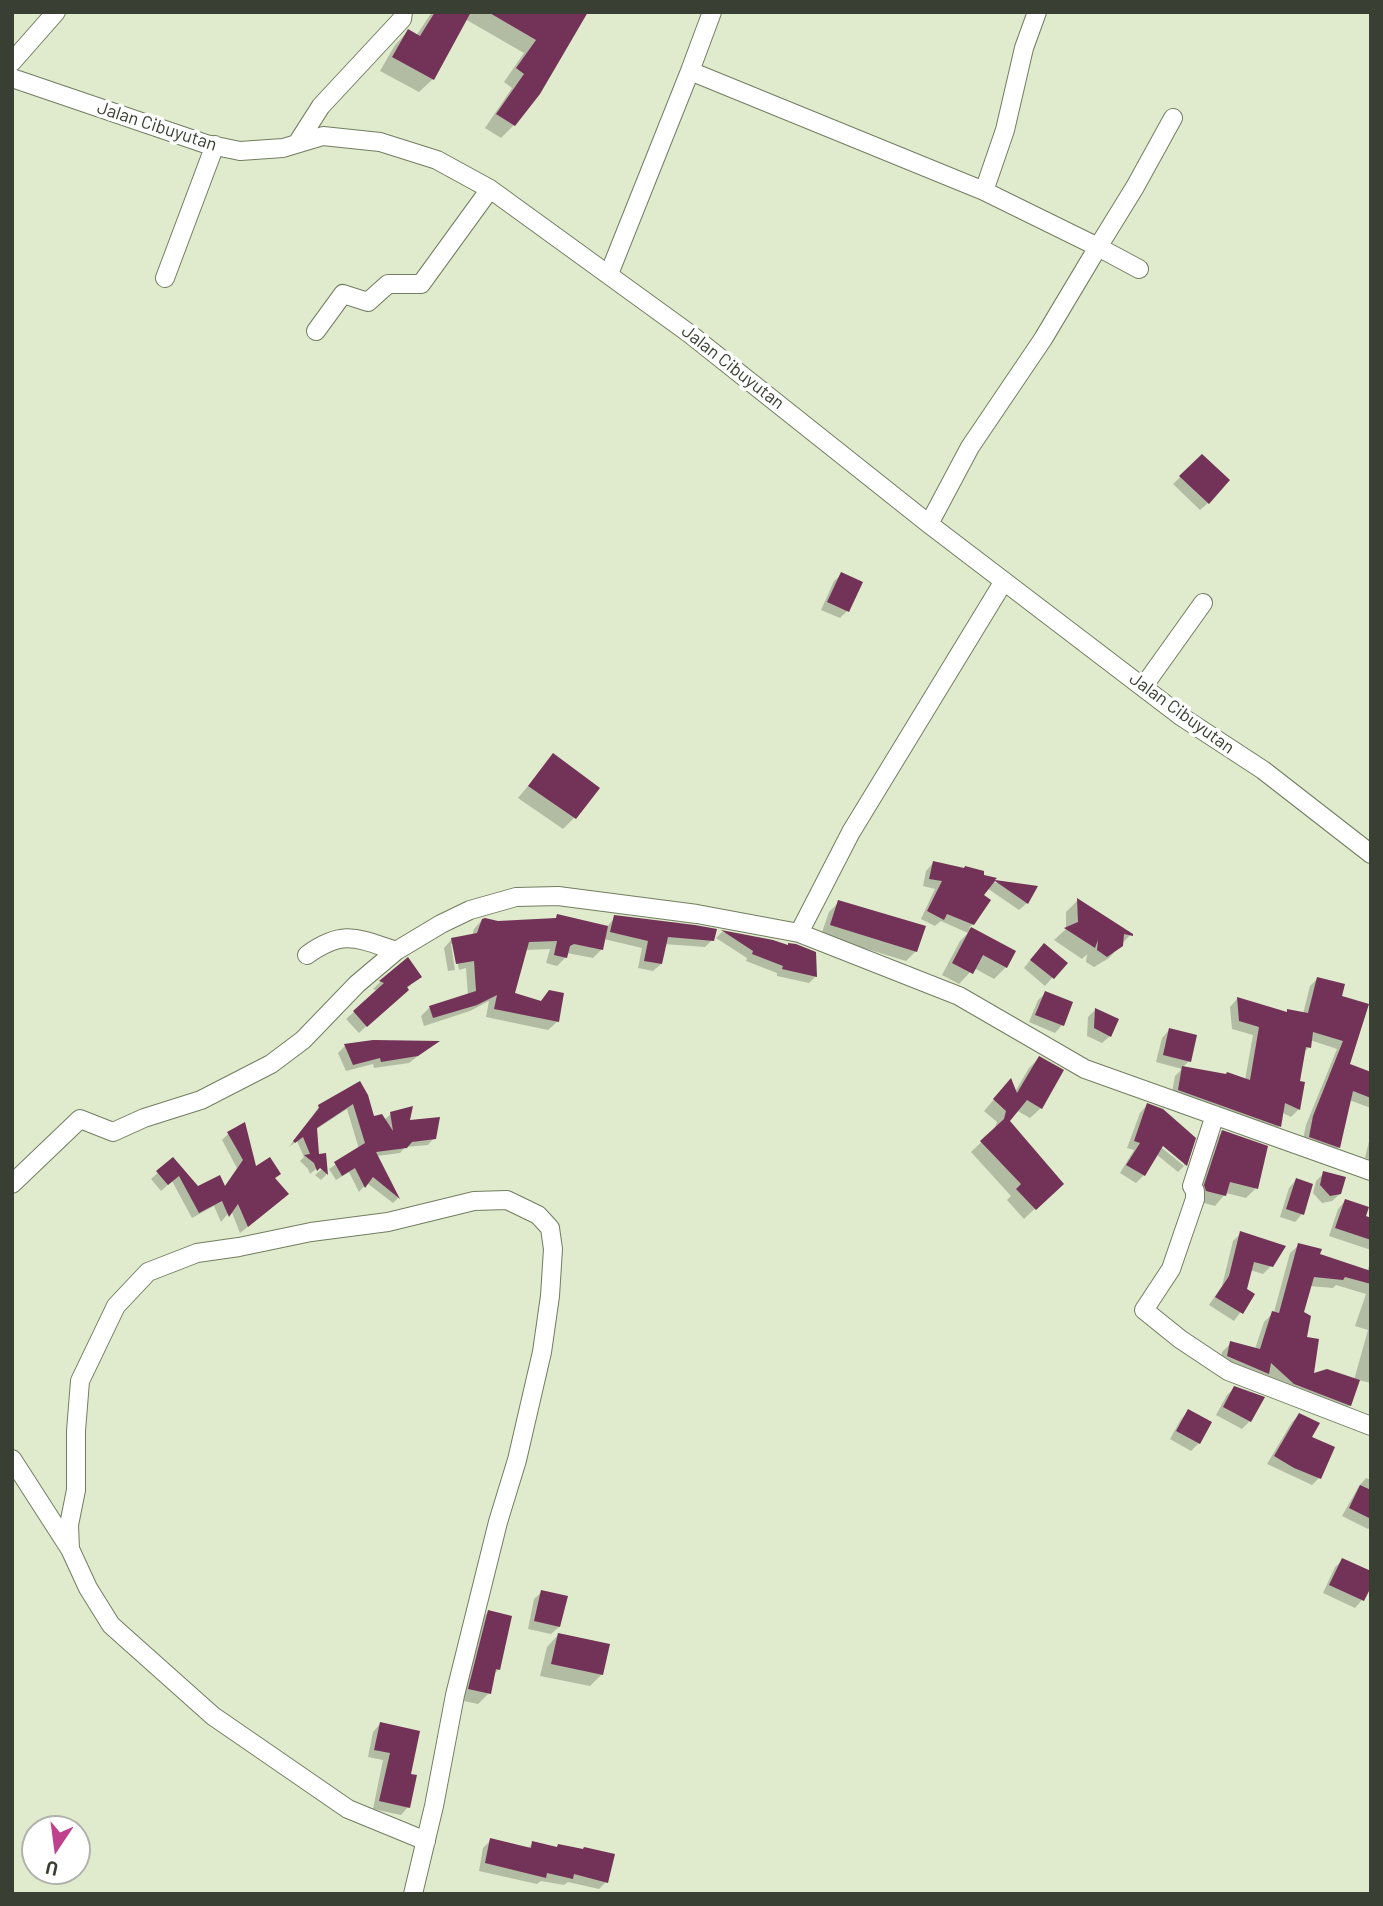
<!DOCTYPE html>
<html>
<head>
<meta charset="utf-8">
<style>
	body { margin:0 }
	#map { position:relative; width:1383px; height:1906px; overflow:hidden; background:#dfebcc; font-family:Barlow,sans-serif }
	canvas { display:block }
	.frame { position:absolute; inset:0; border:14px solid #3a3f33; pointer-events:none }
	.north { position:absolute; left:21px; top:1815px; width:70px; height:70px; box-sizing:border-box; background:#fff; border:2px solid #b0b2ad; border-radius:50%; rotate:193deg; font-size:19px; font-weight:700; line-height:28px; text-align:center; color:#3a3f33 }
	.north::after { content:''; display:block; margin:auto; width:24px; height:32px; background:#bf408c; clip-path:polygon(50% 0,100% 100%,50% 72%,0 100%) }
</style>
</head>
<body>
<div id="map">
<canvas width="1383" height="1906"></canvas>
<div class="frame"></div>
<div class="north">U</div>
</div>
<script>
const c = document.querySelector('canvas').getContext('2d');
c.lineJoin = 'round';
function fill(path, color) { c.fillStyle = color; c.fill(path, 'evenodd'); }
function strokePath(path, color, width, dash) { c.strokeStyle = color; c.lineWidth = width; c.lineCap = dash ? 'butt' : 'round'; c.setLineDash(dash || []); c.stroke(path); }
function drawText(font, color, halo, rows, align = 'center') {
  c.font = font + ' Barlow,sans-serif'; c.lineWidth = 7; c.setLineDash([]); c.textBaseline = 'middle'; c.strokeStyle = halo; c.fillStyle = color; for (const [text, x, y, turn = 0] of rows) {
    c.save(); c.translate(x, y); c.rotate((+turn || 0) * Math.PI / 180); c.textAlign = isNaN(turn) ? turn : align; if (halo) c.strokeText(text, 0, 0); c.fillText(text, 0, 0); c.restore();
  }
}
fill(new Path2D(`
	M432 12H586L514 125 501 138 485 128 512 88 504 82 524 53 465 19 433 79 419 92 380 71 395 45 408 31 416 36Z
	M1202 456 1208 503 1200 510 1173 484Z
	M842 574 847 611 840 618 821 610 834 581Z
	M553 756 575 817 563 829 518 798Z
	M933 863 992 882 1035 888 1027 903 1019 910 987 888 982 895 973 924 969 928 1014 951 1006 967 994 979 974 968 959 984 942 975 960 941 968 933 941 921 935 926 921 919 935 889 923 886 926 871Z
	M1077 901 1131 934 1109 958 1094 967 1086 962 1087 954 1082 959 1054 940 1066 929V912Z
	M839 902 916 951 906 961 821 935 829 912Z
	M558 916 607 927 615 917 712 940 705 947 664 944 661 964 653 971 638 968 642 948 604 939 602 949 593 958 567 953 566 957 557 966 546 963 550 949 525 950 513 995 540 1002 550 992 557 1022 548 1030 486 1017 489 1001 470 1011 424 1026 421 1016 430 1007 468 996 466 968 459 970 454 944H451L455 970 448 971 444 948 452 939 472 936 474 929 482 920 498 923 554 920Z
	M722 932 773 942 816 976 809 983 777 976V973L746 961 747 958 716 938Z
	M1036 953 1065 963 1045 986 1024 968Z
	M407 960 419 977 359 1033 346 1019 378 991 373 989 380 982Z
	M1317 979 1340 997 1348 1065 1371 1074V1108L1349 1100 1339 1147 1331 1155 1302 1144 1306 1125 1337 1049 1310 1040 1309 1047 1303 1053 1298 1082 1303 1083 1299 1109 1291 1117 1281 1112 1279 1126 1271 1133 1171 1098 1175 1076 1182 1069 1156 1062 1162 1038 1169 1030 1189 1061 1182 1068 1245 1080 1253 1035 1232 1029 1230 1007 1237 999 1285 1014 1288 1011 1303 1014 1310 986Z
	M1046 993 1062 1025 1055 1033 1029 1022 1038 1000Z
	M1095 1010 1110 1036 1102 1043 1087 1036 1088 1017Z
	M373 1042H436L409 1063 374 1068 373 1064 346 1071 338 1053 345 1046Z
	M1039 1058 1041 1108 1030 1118 1016 1110 1007 1121 1061 1184 1024 1219 1007 1200 1011 1196 971 1152 994 1130 997 1122 984 1111 1001 1091 1015 1092 1029 1068Z
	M359 1084 373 1118 384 1120 391 1114 434 1138 428 1145 405 1147 400 1153 377 1156 398 1198 393 1203 367 1183 359 1192 349 1172 336 1180 329 1169 359 1149 347 1109 315 1130 317 1155H324L326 1175 321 1180 315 1175 322 1169V1164L310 1174 308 1169 300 1161 304 1157 297 1141 289 1147 319 1107Z
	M1147 1105 1194 1138 1185 1165 1178 1172 1156 1154 1144 1175 1136 1183 1120 1173 1134 1150 1127 1148 1140 1113ZM1157 1139 1184 1161V1166L1155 1142Z
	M1223 1132 1256 1188 1246 1198 1226 1193 1215 1206 1197 1201 1212 1142Z
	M229 1133 255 1169 273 1179 280 1201 240 1233 231 1210 221 1222 214 1206 192 1218 172 1181 161 1191 151 1179 172 1160 198 1188H224L237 1168 222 1140Z
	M1371 1133V1160L1365 1158Z
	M1324 1173 1340 1194 1332 1201 1322 1203 1313 1193 1316 1181Z
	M1296 1180 1302 1214 1295 1222 1280 1217 1289 1188Z
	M1345 1201 1364 1218 1371 1219V1250L1329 1236 1338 1209Z
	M1241 1233 1271 1266 1263 1274 1250 1270 1245 1290 1253 1295 1234 1321 1209 1305 1222 1286 1233 1241Z
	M1299 1245 1318 1255 1367 1271 1371 1261V1383L1358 1380 1350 1405 1341 1414 1285 1393 1266 1375 1258 1382 1219 1365 1222 1352 1231 1343 1255 1349 1264 1322 1274 1312 1290 1253ZM1336 1285 1366 1294 1355 1326 1368 1330 1354 1380 1312 1376 1302 1313 1309 1286 1333 1288Z
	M1235 1388 1262 1398 1250 1421 1242 1429 1216 1415 1227 1395Z
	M1189 1411 1199 1443 1191 1451 1170 1439 1181 1419Z
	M1299 1415 1309 1437 1319 1478 1312 1485 1267 1464 1292 1422Z
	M1366 1478 1371 1480V1526L1368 1529 1342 1516 1359 1486Z
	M1343 1560 1371 1583 1362 1600 1355 1608 1323 1593 1335 1567Z
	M542 1592 559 1627 551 1634 528 1629 534 1599Z
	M488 1612 499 1669 493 1675 489 1693 478 1704 459 1700 478 1623Z
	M558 1635 602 1674 590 1686 540 1676 547 1647Z
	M380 1724 409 1775 408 1807 401 1815 373 1809 383 1760 368 1757 373 1732Z
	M491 1840 527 1849 533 1843 606 1882 599 1889 568 1882 564 1885 541 1881 537 1884 479 1871 483 1848Z`), '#0003');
fill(new Path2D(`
	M435 12H471L434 80 392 57 408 29 420 36Z
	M488 12H588L540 94 515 126 496 114 524 74 516 68 536 40Z
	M1202 454 1230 480 1209 504 1179 476Z
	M841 572 863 582 849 612 827 602Z
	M553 753 600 788 576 819 528 786Z
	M933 861 964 868 965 866 984 871V875L997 878 995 880 1038 886 1028 904 995 881 984 895 991 900 974 925 947 914 944 920 927 911 942 881 929 879Z
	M1077 898 1133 934V936L1124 934 1123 946 1107 957 1097 950 1098 940 1095 948 1064 928 1078 922Z
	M838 900 926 926 917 952 830 925Z
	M557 914 608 926 603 950 574 944 570 946 567 958 554 955 557 941 529 942 515 993 541 1001 549 990 564 993 559 1022 494 1009 497 995 477 1005 433 1018 429 1006 476 991 474 961 456 964 451 938 477 933 482 919 485 918 498 921 556 918Z
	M614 915 695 925 717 929 714 941 668 937 662 964 644 961 648 941 610 932Z
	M971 927 1016 951 1007 968 983 955 973 974 952 963Z
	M721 930 773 940 788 945V943L796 944 816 952 817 977 782 969 783 966 752 954 753 951Z
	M1044 943 1068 963 1054 979 1030 960Z
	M408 957 422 977 407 987 409 990 367 1027 353 1011 384 983 379 981Z
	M1317 977 1345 984 1342 996 1369 1004 1350 1064 1371 1072V1098L1353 1091 1340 1148 1309 1137 1313 1116 1343 1041 1313 1032 1311 1048 1306 1047 1300 1081 1305 1082 1300 1110 1285 1103 1281 1127 1178 1090 1182 1066 1226 1074 1227 1072 1250 1080 1259 1027 1239 1021 1237 997 1287 1012V1009L1308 1013Z
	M1045 991 1073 1002 1064 1026 1035 1015Z
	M1095 1008 1119 1019 1111 1037 1094 1028Z
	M1169 1028 1197 1035 1191 1062 1163 1055Z
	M373 1040 440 1041 418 1056 381 1062 380 1058 353 1065 344 1044Z
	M1039 1056 1064 1070 1042 1109 1027 1100 1010 1121 1064 1184 1036 1210 1016 1189 1021 1184 980 1141 1004 1119 1006 1111 993 1099 1011 1078 1017 1093Z
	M360 1081 368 1095 374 1116 382 1114 393 1131 390 1112 413 1106 410 1120 440 1117 436 1139 412 1142 407 1148 376 1152 400 1199 373 1177 365 1188 355 1168 342 1176 334 1162 365 1143 353 1104 317 1128 319 1154 326 1153 328 1175 320 1168 317 1171 314 1163 304 1155 310 1154 303 1137 295 1143 293 1141 319 1108 318 1105Z
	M1147 1103 1163 1109 1196 1138 1187 1166 1163 1146 1145 1176 1126 1165 1140 1143 1134 1141Z
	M245 1122 256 1166 270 1157 281 1174 275 1178 289 1194 248 1227 238 1204 229 1217 222 1201 199 1213 179 1176 168 1185 156 1171 173 1157 198 1186 220 1175 225 1186 243 1160 227 1132Z
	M1222 1130 1268 1146 1258 1189 1230 1182 1226 1196 1206 1191 1204 1185Z
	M1323 1171 1346 1177 1341 1194 1330 1196 1320 1185Z
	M1296 1178 1313 1184 1304 1215 1286 1209Z
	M1345 1199 1369 1207 1366 1216 1371 1218V1240L1335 1228Z
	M1240 1231 1286 1246 1273 1267 1254 1262 1247 1289 1255 1294 1243 1314 1215 1297 1229 1276Z
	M1298 1243 1322 1249 1320 1254 1371 1271V1284L1345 1277 1343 1280 1314 1277 1304 1312 1311 1316 1307 1337 1319 1339 1314 1373 1327 1369 1360 1380 1351 1406 1294 1384 1271 1363 1269 1374 1227 1356 1230 1341 1260 1349 1272 1311 1279 1313Z
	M1234 1386 1265 1397 1251 1422 1223 1407Z
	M1188 1409 1212 1422 1200 1444 1176 1431Z
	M1299 1413 1320 1423 1312 1437 1335 1447 1321 1479 1294 1468 1274 1456Z
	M1360 1485 1371 1490V1519L1349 1508Z
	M1342 1558 1371 1571V1587L1364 1601 1329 1585Z
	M541 1590 568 1596 560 1627 534 1621Z
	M488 1610 512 1616 500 1670 496 1669 491 1694 468 1689Z
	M558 1633 610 1644 603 1675 551 1664Z
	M380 1722 420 1731 411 1774 417 1775 410 1808 379 1801 390 1753 374 1750Z
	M490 1838 531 1848 532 1841 557 1847 558 1844 583 1849 584 1847 615 1854 608 1883 574 1874 573 1879 547 1873 546 1878 485 1863Z`), '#733257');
const minor = new Path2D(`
	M12 62 56 12
	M690 71 712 12
	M12 78 206 144 240 151 283 148 323 136 380 142 437 160 490 189 690 334 929 524 1182 717 1263 770 1371 854
	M298 142 321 106 402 19 403 12
	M984 191 1005 130 1024 48 1037 12
	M1139 269 1098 247 1135 187 1173 118
	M609 274 690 71 984 191 1098 247 1043 339 970 447 929 524
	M165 278 215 145
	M316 331 343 294 368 302 388 284H421L490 189
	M1143 687 1203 603
	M799 933 851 832 1004 581
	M307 955C343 929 357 938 396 951
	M1215 1115 1192 1186 1195 1191V1199L1171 1269 1144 1310 1180 1339 1228 1371 1371 1426
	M12 1184 80 1119 113 1132 144 1118 201 1100 271 1064 303 1040 357 984 396 951 441 924 470 910 516 897 558 896 697 914 799 933 959 996 1085 1069 1371 1171
	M12 1459 70 1549 88 1588 111 1625 213 1716 348 1809 426 1841
	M70 1549 69 1525 76 1490V1431L80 1381 116 1306 148 1272 197 1253 239 1247 311 1232 388 1222 474 1201 507 1200 538 1215 550 1228 553 1249 550 1296 542 1352 517 1460 498 1522 455 1695 434 1806 413 1894`);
strokePath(minor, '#727d61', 20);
strokePath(minor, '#fff', 18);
drawText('18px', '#3a3f33', '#fff', [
	["Jalan Cibuyutan",157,126,18],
	["Jalan Cibuyutan",733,367,38],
	["Jalan Cibuyutan",1182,713,36]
]);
</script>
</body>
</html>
